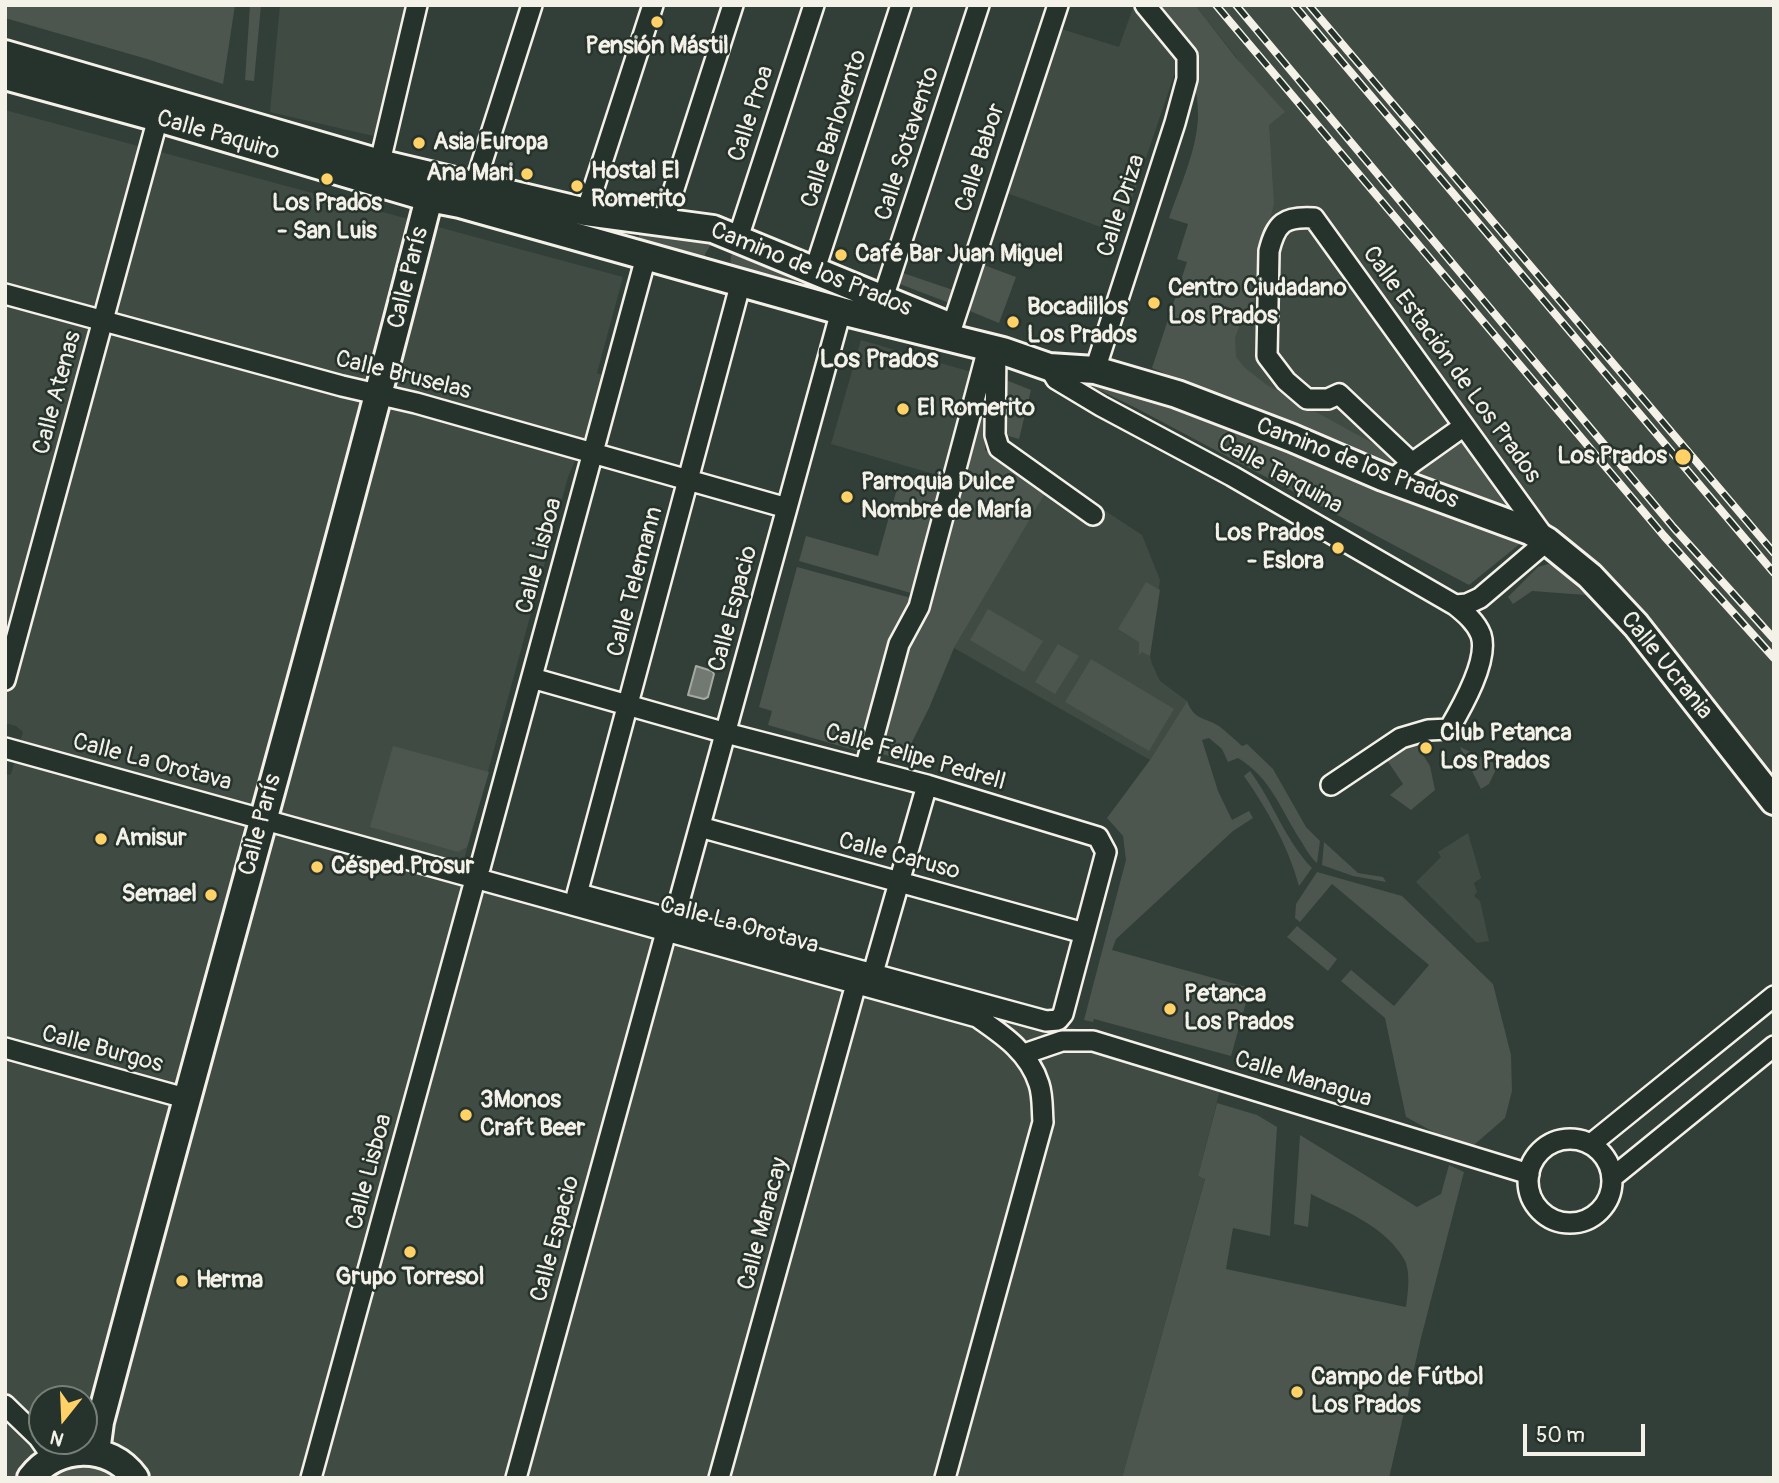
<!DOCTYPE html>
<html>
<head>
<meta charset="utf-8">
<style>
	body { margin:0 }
	#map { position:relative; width:1779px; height:1483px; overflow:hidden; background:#323e38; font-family:Pangolin,sans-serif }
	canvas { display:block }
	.frame { position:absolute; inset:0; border:7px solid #f4f1e8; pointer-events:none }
	.north { position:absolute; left:28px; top:1385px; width:70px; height:70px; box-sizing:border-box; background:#26332d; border:2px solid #787f78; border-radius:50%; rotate:198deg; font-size:19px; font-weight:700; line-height:28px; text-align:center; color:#f4f1e8 }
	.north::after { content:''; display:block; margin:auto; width:24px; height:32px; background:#ffd166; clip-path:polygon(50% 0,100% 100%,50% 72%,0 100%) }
	.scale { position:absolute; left:1523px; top:1424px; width:122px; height:32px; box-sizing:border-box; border:4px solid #f4f1e8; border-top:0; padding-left:9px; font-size:21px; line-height:24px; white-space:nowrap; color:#f4f1e8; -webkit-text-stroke:5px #26332d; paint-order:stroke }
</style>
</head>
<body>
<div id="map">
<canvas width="1779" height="1483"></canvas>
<div class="frame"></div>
<div class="north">N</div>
<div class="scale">50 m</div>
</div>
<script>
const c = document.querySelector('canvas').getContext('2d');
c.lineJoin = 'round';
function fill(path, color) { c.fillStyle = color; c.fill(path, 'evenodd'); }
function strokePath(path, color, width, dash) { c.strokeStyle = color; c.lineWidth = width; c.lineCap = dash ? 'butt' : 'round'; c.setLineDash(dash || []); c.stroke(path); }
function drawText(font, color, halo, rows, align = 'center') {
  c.font = font + ' Pangolin,sans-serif'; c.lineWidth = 5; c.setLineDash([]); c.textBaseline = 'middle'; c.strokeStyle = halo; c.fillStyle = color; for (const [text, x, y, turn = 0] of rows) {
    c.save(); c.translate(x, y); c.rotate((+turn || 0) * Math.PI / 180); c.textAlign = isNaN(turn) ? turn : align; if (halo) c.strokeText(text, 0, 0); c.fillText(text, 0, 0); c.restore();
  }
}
fill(new Path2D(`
	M280 5H414L382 138 270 112Z
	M1134 5 1177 58 1178 64 1120 234 1004 192 1058 28 1119 47Z
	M1195 5H1774V778L1645 615 1600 566 1561 531 1385 467 1164 373 1196 290 1198 116 1197 95 1190 80 1237 58Z
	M5 110 623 277 597 373 602 375 586 436 568 477 462 867 1042 1028 1069 1027 1225 1070 1198 1176 1205 1178 1122 1478H5V776L11 774 23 732 16 726 5 723ZM42 1399H84V1441H42Z
	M861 340 975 373 944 477 831 444Z
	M1047 490 1089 522 1098 506 1142 535 1160 580 1150 656 1152 664 1160 681 1187 701 1150 760 954 648Z
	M1468 833 1481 878 1474 883 1477 892 1474 896 1480 901 1489 941 1477 943 1416 882 1441 857 1438 852Z`), '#404b44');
fill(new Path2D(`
	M5 5H235L223 84 147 59 5 18Z
	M250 5H261L254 81 245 80Z
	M1152 5H1195L1237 59 1285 112 1269 125 1274 204 1263 246 1260 292 1243 315 1235 338 1236 357 1245 368 1267 385 1385 450 1398 458 1397 465 1385 467 1152 368 1187 262 1177 259 1188 224 1169 218C1182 180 1203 138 1197 98 1195 78 1162 26 1152 5Z
	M640 231 714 240 705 254V264L637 245Z
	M734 251 796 275 797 280 794 285 730 267 731 256Z
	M981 264 1016 277 999 323 965 309Z
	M900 272 956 291 952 304 897 283Z
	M986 379 985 450 1007 468 1046 492 954 648 929 708 909 748 910 762 882 754 878 748Z
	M1006 380 1031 390 1019 439 1005 435Z
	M1095 380 1204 416 1521 543 1469 585 1136 408 1093 387Z
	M1462 440 1505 505 1501 507 1420 479 1417 475 1419 469Z
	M900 478 940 490 911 593 799 561 806 536 878 556Z
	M1548 564 1553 565 1586 595 1532 591 1513 604 1508 597 1538 567Z
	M797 567 911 598 913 601 864 753 768 725 772 711 759 707Z
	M1146 582 1160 590 1150 656 1142 652 1139 655V642L1118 629Z
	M988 609 1043 641 1024 672 970 640Z
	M1058 644 1079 656 1055 694 1035 682Z
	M1091 659 1174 709 1149 751 1065 702Z
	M1187 701C1194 720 1204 717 1219 726 1227 732 1234 739 1242 746L1247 744 1273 769 1306 827 1320 841 1317 863C1310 857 1306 849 1301 841 1280 809 1272 779 1238 758L1228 762 1222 749 1209 738 1202 740 1218 791 1232 820 1249 811 1253 818 1233 831 1116 939 1112 950 1250 988 1231 1056 1094 1019 1093 1022 1084 1020 1126 860 1123 836 1107 818 1150 760Z
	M1416 744 1430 766 1435 790 1411 810 1390 795 1403 784 1385 757 1403 746Z
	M393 746 489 772 467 847 458 852 370 827Z
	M1460 747 1498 765 1489 784 1481 789Z
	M1250 771C1273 802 1285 840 1312 868L1299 886C1288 846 1267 809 1244 776Z
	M1324 842 1358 873 1383 877 1386 882 1353 876 1322 865Z
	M1317 872 1402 896 1493 984 1511 1055 1512 1091 1505 1118 1474 1145 1452 1142 1406 1117 1385 1018 1341 981 1351 970 1394 1006 1429 965 1332 884 1300 922 1295 918 1296 904Z
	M1297 926 1337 959 1328 971 1287 937Z
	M1217 1103 1257 1115 1277 1127 1270 1236 1233 1228 1226 1269 1406 1307C1408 1293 1411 1271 1404 1259 1384 1225 1344 1211 1311 1194L1308 1227 1294 1224 1300 1135 1417 1207 1441 1194 1449 1165 1464 1172 1421 1338 1389 1478H1122L1205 1179 1198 1176Z
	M87 1460 124 1478H42Z`), '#4c564f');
const water = new Path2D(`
	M696 666 712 671 714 674 708 697 704 699 688 695Z`);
fill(water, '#727972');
strokePath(water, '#a6a9a1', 2);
const street = new Path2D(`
	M380 162 417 5
	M475 184 532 5
	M586 212 653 5
	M663 223 733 5
	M738 238 814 5
	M815 269 901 5
	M5 294 342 386 416 403 787 508
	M883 298 979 5
	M952 327 1058 5
	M996 349 995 435 999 448 1093 515
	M1049 367 1056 379 1101 406 1232 476 1455 605C1465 613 1476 622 1481 635 1489 660 1462 707 1449 729L1428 730 1401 738 1331 785
	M1095 370 1175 123 1187 79V56L1145 5
	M1412 463 1464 426
	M1392 480 1412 463 1339 394 1328 399H1307L1286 381 1267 356 1269 251C1276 223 1284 216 1314 218L1547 541 1480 598 1467 604 1455 605
	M532 678 726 733 927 785 1098 837 1106 852 1063 1014 1058 1020 1046 1021 579 894
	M5 680 158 118
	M5 748 977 1017C1003 1035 1029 1052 1039 1084 1043 1096 1042 1110 1043 1122L945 1478
	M865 769 899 644 919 607 988 348
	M700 827 1084 933
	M480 868 646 257
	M577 894 741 282
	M674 920 841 311
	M873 973 927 785
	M5 1048 185 1098
	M1024 1054 1062 1041H1093L1529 1174
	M1528 1181a42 42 0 1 1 84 0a42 42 0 1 1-84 0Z
	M1591 1144 1774 996
	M1613 1177 1774 1046
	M5 1405 39 1438 53 1458
	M311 1478 475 880
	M516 1478 666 932
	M719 1478 856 984`);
const secondary = new Path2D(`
	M5 54 383 164 586 212 713 229 944 324
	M5 76 158 118 429 198 460 204 841 311 1003 351 1049 367 1095 370 1119 377 1177 394 1292 438 1383 477 1530 531 1547 541 1590 576 1636 625 1774 801
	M96 1452 100 1422C208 1013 325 607 429 198
	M31 1478C56 1444 110 1442 135 1478`);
strokePath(street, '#f4f1e8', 24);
strokePath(secondary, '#f4f1e8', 32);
strokePath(street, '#26332d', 19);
strokePath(secondary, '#26332d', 26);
const rail = new Path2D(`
	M1216 5 1664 536 1774 658
	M1236 5 1674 528 1774 639
	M1294 5 1774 573
	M1309 5 1774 553`);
strokePath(rail, '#f4f1e8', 8);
strokePath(rail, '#26332d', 5, [16]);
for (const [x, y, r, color] of [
	[657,22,7,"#ffd166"],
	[419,143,7,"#ffd166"],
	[527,174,7,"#ffd166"],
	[327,179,7,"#ffd166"],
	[577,186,7,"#ffd166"],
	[841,255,7,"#ffd166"],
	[1154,303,7,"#ffd166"],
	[1013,322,7,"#ffd166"],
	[903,409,7,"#ffd166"],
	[1683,457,9,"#ffd166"],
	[847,497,7,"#ffd166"],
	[1338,548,7,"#ffd166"],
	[1426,748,7,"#ffd166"],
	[101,839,7,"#ffd166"],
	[317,867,7,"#ffd166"],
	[211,895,7,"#ffd166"],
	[1170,1009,7,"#ffd166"],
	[466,1115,7,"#ffd166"],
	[410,1252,7,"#ffd166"],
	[182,1281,7,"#ffd166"],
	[1297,1392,7,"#ffd166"]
]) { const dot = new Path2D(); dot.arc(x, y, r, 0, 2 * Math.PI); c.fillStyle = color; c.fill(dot); strokePath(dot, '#26332d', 2.5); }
drawText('bold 24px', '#f4f1e8', '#26332d', [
	["Pensión Mástil",657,47,"center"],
	["Asia Europa",433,143],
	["Hostal El",591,172],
	["Romerito",591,200],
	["Ana Mari",513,174,"right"],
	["Los Prados",327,204,"center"],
	["- San Luis",327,232,"center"],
	["Café Bar Juan Miguel",855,255],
	["Centro Ciudadano",1168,289],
	["Los Prados",1168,317],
	["Bocadillos",1027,308],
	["Los Prados",1027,336],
	["El Romerito",917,409],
	["Los Prados",1667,457,"right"],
	["Parroquia Dulce",861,483],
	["Nombre de María",861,511],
	["Los Prados",1324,534,"right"],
	["- Eslora",1324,562,"right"],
	["Club Petanca",1440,734],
	["Los Prados",1440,762],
	["Amisur",115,839],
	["Césped Prosur",331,867],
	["Semael",197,895,"right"],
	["Petanca",1184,995],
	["Los Prados",1184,1023],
	["3Monos",480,1101],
	["Craft Beer",480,1129],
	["Grupo Torresol",410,1278,"center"],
	["Herma",196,1281],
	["Campo de Fútbol",1311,1378],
	["Los Prados",1311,1406]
], 'left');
drawText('24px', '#f4f1e8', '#26332d', [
	["Calle Proa",752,114,-72],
	["Calle Barlovento",835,129,-72],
	["Calle Paquiro",218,136,16],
	["Calle Sotavento",908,144,-72],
	["Calle Babor",981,158,-72],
	["Calle Driza",1122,206,-72],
	["Camino de los Prados",811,270,22],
	["Calle París",409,278,-76],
	["Calle Estación de Los Prados",1451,365,54],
	["Calle Bruselas",403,376,14],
	["Calle Atenas",58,393,-75],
	["Camino de los Prados",1357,464,21],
	["Calle Tarquina",1280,475,29],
	["Calle Lisboa",540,556,-75],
	["Calle Telemann",636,582,-75],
	["Calle Espacio",734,609,-75],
	["Calle Ucrania",1666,666,51],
	["Calle Felipe Pedrell",915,758,16],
	["Calle La Orotava",152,763,15],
	["Calle París",261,825,-75],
	["Calle Caruso",899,857,15],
	["Calle La Orotava",739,926,15],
	["Calle Burgos",102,1050,15],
	["Calle Managua",1303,1080,17],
	["Calle Lisboa",370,1172,-75],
	["Calle Maracay",764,1224,-75],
	["Calle Espacio",556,1239,-75]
]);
drawText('bold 26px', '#f4f1e8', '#26332d', [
	["Los Prados",879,360]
]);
</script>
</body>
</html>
